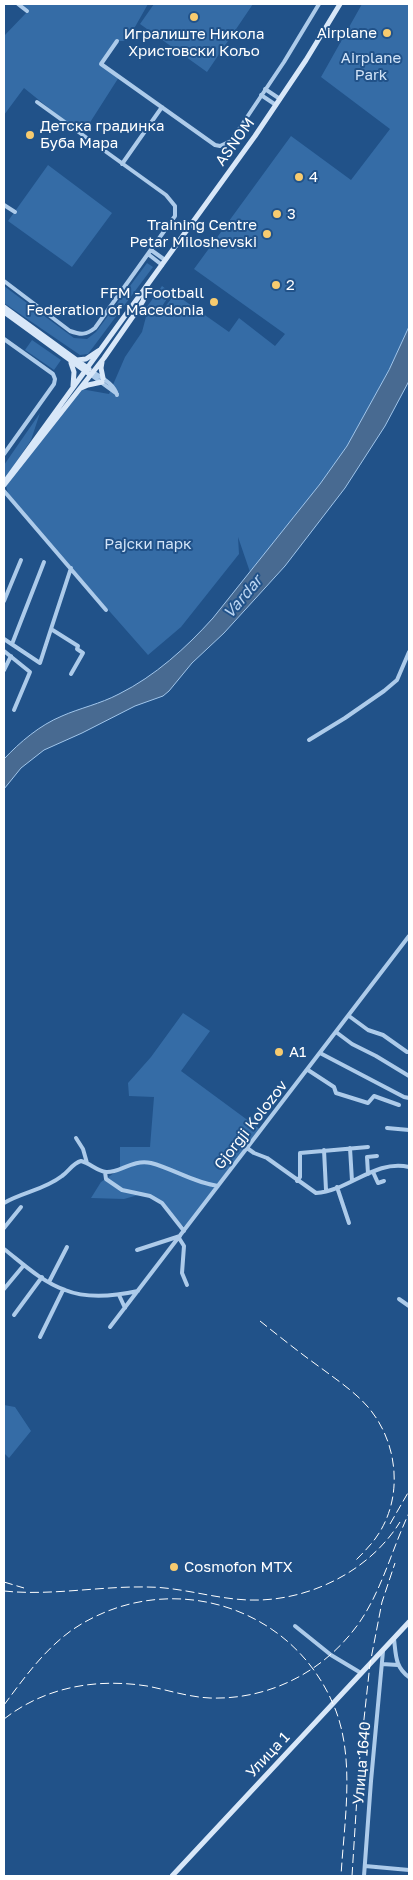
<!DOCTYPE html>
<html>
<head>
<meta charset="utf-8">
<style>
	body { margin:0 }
	#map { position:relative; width:413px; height:1880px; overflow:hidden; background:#215289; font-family:"Golos Text",sans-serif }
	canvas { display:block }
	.frame { position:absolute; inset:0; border:5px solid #fff; pointer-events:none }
</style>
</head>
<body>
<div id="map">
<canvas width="413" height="1880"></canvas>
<div class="frame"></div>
</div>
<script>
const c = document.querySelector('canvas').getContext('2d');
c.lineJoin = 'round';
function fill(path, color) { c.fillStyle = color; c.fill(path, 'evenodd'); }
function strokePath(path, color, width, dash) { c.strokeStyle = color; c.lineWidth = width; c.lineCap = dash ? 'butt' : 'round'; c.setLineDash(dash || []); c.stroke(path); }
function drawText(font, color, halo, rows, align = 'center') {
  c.font = font + ' "Golos Text",sans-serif'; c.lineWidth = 4; c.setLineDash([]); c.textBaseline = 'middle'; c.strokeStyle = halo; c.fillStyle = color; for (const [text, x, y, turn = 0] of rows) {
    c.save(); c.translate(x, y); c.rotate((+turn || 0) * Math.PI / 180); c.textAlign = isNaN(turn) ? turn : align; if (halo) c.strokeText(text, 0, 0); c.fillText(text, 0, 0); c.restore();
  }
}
fill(new Path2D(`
	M18 4H148L127 41H117L101 64 119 77 82 135 24 88 4 115V36L27 12Z
	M154 4H253L207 72 140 24Z
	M362 4H409V327L389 370 347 446 320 484 250 572 238 537 239 554 181 627 148 655 45 538 8 493 6 486 81 389 109 394 125 357 142 332 147 313 157 317 175 294 229 332 239 318 275 346 285 334 194 269 291 136 351 180 390 129 321 77Z
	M48 165 112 213 72 267 8 221Z
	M147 263 153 267 88 354 80 355 4 303V286L74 338 87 339 96 332Z
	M162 286 171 293 156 315 146 308Z
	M32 340 61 360 54 370 25 350Z
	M40 413 31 440 4 480V465Z
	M183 1013 210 1031 181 1071 261 1130 186 1229 162 1205 145 1193 124 1199 91 1198 101 1182 120 1169V1147H150L154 1097 129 1096 128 1083 151 1057Z
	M4 1405 15 1407 31 1431 9 1458 4 1453Z`), '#356ca6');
const water = new Path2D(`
	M409 327V381L385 426 345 488 285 566 224 633 192 663 169 691 163 696 135 706 82 733 44 750 21 768 4 789V759C20 742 40 725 62 716 80 708 100 704 119 694 155 676 186 648 213 618L320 484 347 446 389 370Z`);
fill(water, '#486a91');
strokePath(water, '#a1c6eb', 1);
strokePath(new Path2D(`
	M18 4 27 11
	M117 41 101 64 215 145 220 146 231 141 284 62 319 4
	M265 89 280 99
	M261 95 276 105
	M122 164 162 107
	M4 205 15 212
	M151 250 165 260
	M148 254 162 265
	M4 281 70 331C81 335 86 335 95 328L175 216V206L166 195 37 102
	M4 339 53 374 55 379 54 384 4 454
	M93 372C102 378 114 384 117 395
	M91 375 117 394
	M4 491 106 610
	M4 601 21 560
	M51 629 71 568
	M4 639 40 663 51 629 78 646 77 649 83 653 71 674
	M12 644 44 562
	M4 651 30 672 14 710
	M4 670 11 656
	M309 740 345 718 384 691 397 680 409 652
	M349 1016 368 1030 383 1035 407 1052
	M336 1032 352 1044 376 1056 409 1076
	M320 1053 404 1097 409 1098
	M308 1070 334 1087 336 1093 368 1103 374 1096 399 1105
	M387 1128 409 1130
	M76 1138 83 1149 87 1163
	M247 1148 254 1153 267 1158 316 1193C349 1191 375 1159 409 1167
	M350 1148 352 1181
	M324 1150 326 1190
	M105 1172 106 1179 122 1190 150 1196 162 1203 184 1231
	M373 1172 378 1183 384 1181
	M368 1174 367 1157 377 1156
	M297 1181 300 1177V1153L368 1147
	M337 1187 349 1223
	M4 1203C23 1192 44 1190 62 1176 69 1171 73 1163 81 1161 90 1163 97 1171 106 1172 120 1173 132 1159 151 1163 174 1169 194 1183 218 1186
	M4 1228 21 1207
	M179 1238 184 1246 182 1273 187 1285
	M4 1249C22 1263 42 1282 65 1290 87 1299 115 1296 138 1291
	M137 1250 180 1236
	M49 1282 67 1247
	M4 1289 24 1265
	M119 1295 125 1308
	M399 1299 409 1306
	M14 1315 42 1277
	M110 1327 409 936
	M40 1337 63 1290
	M295 1626 331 1655 361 1673
	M394 1639C396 1655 395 1667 409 1677
	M382 1664 398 1665
	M365 1866 409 1870
	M364 1876 371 1781 383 1651`), '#adcbea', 4);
strokePath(new Path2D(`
	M4 307 89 369
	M4 312 88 373
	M77 360 86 359 98 351
	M102 362 101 368 103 378
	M71 363 74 372 73 386
	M81 388 88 385 102 382
	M4 483 255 136 306 60 340 4
	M4 485 104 358 136 312 143 301 147 288
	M172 1876 409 1622`), '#d8e7f8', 5);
strokePath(new Path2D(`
	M260 1321C280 1337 300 1353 321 1368 337 1380 355 1392 368 1407 399 1443 404 1500 375 1539 369 1547 362 1554 355 1561
	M390 1524 409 1491
	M4 1582 24 1588
	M4 1591C51 1596 100 1586 147 1587 181 1587 215 1599 249 1600 307 1602 369 1572 400 1522
	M4 1705C24 1678 44 1650 72 1630 166 1566 295 1604 336 1711 355 1762 344 1823 341 1876
	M4 1719C45 1687 96 1678 147 1686 168 1690 188 1697 210 1698 270 1700 325 1671 359 1623 382 1590 392 1549 409 1513
	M352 1876 359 1765 370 1664 382 1602 395 1563`), '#fff', 1, [9, 4]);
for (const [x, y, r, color] of [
	[194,17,5,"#f7cb6f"],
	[387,33,5,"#f7cb6f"],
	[30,135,5,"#f7cb6f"],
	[299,177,5,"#f7cb6f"],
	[277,214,5,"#f7cb6f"],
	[267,234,5,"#f7cb6f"],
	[276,285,5,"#f7cb6f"],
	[214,302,5,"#f7cb6f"],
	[279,1052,5,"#f7cb6f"],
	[174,1567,5,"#f7cb6f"]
]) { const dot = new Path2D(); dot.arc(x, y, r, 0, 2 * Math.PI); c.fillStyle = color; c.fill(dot); strokePath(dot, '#215289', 2); }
drawText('15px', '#fff', '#215289', [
	["Airplane",377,33,"right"],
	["Игралиште Никола",194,34,"center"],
	["Христовски Кољо",194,51,"center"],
	["Детска градинка",40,126],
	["Буба Мара",40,143],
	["4",309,177],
	["3",287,214],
	["Training Centre",257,225,"right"],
	["Petar Miloshevski",257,242,"right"],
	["2",286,285],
	["FFM - Football",204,293,"right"],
	["Federation of Macedonia",204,310,"right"],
	["А1",289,1052],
	["Cosmofon MTX",184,1567]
], 'left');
drawText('15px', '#d2e4f8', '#215289', [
	["Airplane",371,58],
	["Park",371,75],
	["Рајски парк",148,544]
]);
drawText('15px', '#fff', '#215289', [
	["ASNOM",235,142,-54],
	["Gjorgji Kolozov",251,1125,-52],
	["Улица 1",268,1755,-47],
	["Улица 1640",362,1763,-85]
]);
drawText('italic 16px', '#b9d4f2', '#215289', [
	["Vardar",243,597,-50]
]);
</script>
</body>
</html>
